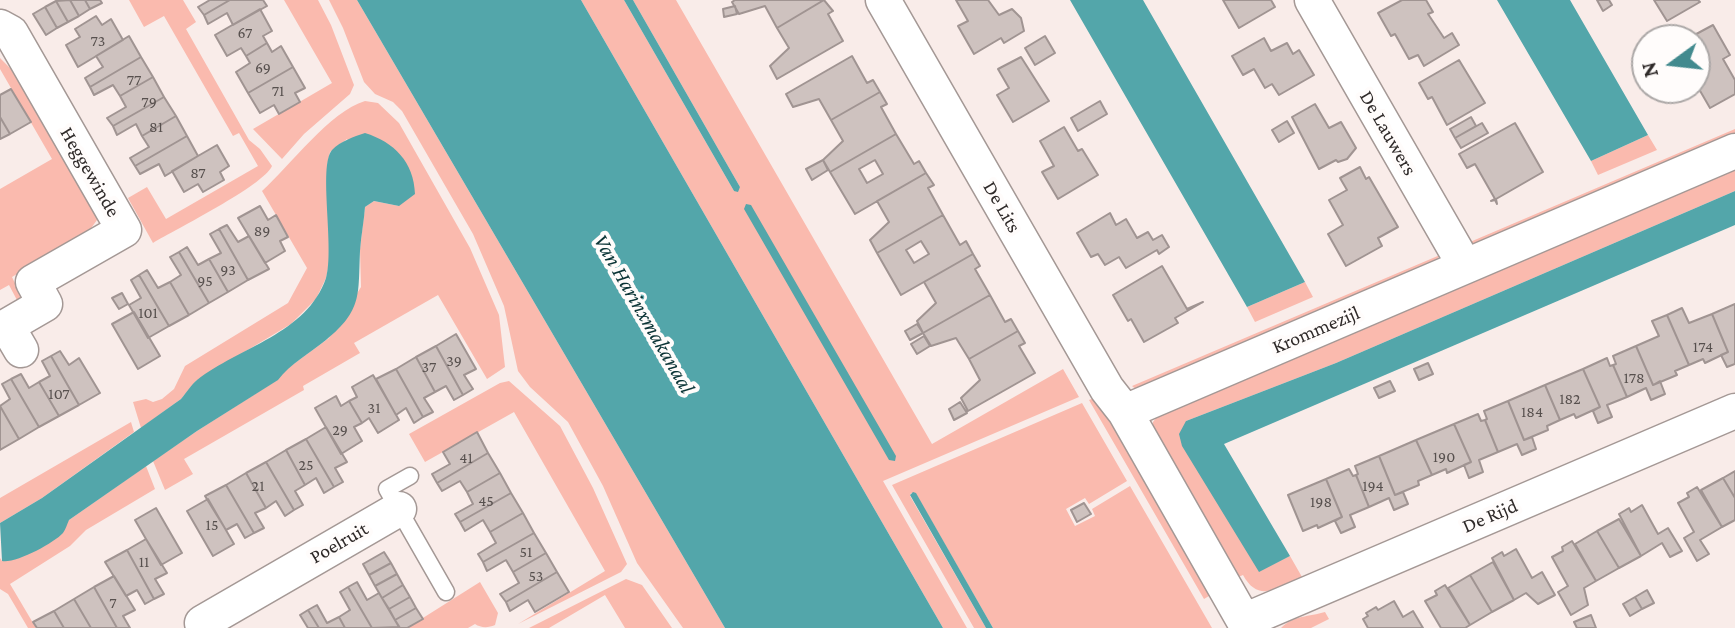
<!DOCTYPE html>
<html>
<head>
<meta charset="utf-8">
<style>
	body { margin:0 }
	#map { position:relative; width:1735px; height:628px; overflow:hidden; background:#f9ece9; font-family:"Crimson Pro",serif }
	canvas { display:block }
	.north { position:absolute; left:1631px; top:24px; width:80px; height:80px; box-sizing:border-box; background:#fffcfb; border:2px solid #aca8a7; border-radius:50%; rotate:255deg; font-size:22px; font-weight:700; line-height:32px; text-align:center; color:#2f2a29 }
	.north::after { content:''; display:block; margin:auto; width:28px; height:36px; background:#428a8e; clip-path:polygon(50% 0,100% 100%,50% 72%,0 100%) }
</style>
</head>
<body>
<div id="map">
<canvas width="1735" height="628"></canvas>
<div class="north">N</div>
</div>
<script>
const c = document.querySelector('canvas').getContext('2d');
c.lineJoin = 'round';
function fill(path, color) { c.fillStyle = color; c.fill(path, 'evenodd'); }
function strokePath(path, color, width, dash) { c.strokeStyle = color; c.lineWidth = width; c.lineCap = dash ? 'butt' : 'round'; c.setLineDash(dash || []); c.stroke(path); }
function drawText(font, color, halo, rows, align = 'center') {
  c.font = font + ' "Crimson Pro",serif'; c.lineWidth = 8; c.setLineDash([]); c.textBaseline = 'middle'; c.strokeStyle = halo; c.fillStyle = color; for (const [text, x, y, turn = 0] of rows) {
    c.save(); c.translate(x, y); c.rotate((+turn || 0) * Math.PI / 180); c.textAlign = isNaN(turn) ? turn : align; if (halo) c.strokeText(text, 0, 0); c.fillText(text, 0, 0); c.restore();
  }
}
fill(new Path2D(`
	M129 0H183L196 22 186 29 249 140 260 149 272 166C263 186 176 229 153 243L128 198 147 187 166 219 258 166 239 133 233 136 164 16 144 27Z
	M284 0H318L331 25 354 85 350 94 304 134 282 159 253 129 332 83Z
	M329 0H357L725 628H683L637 563 603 486 568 422 530 387 518 371 504 306 473 234 402 111 393 102 375 94 364 82 343 28Z
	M581 0H624L734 191 740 187 633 0H676L932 444 1063 369 1079 397 883 481 967 628H943Z
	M0 58 11 69 64 161 70 159 98 211 97 220 89 231 12 277 22 298 18 302 9 285 0 290V189L52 159 0 69Z
	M365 101 378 103 399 123 470 248 499 315 505 367 487 379 438 295 354 343 360 353 303 386 304 390 184 459 193 474 165 490 153 461 197 431 277 380 284 371 329 338 361 287 360 249 365 207 374 201 399 206 347 139 330 152 327 166 331 254 326 278 316 299 291 324 196 381 181 399 141 428 133 402 146 399 153 402 162 399 174 389 185 366 288 303 307 268 262 191C290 166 330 111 365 101Z
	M1735 129V137L1475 244 1470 242Z
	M1648 135 1657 150 1598 175 1591 161Z
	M1735 166V191L1336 363 1186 421 1259 571 1290 556 1302 577C1278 587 1259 604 1243 575L1236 578 1153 433V422L1159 414Z
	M1440 255 1436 261 1139 392 1132 386Z
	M1305 282 1313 297 1255 322 1247 307Z
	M509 381 560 426 593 488 627 564 621 572 518 624 605 571 514 412 425 462 409 434 500 383Z
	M1099 396 1214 593 1204 599 1089 400Z
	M1082 403 1127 481 1089 504 1085 498 1066 509 1075 526 1095 516 1092 509 1130 486 1212 628H993L916 494 911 493 910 496 986 628H974L892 485Z
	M131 422 134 432 42 498 0 523V498Z
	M146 466 155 489 86 530 70 546 10 584 36 628H28L8 594 0 589V558L2 561 69 520Z
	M626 579 642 585 672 628H625L605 595 549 628H529Z
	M480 582 498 613 495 625C488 628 481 628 475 624L468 628H407Z
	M1325 612 1329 619 1311 628H1281C1294 615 1309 617 1325 612Z`), '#fabaae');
fill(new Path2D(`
	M357 0H581L943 628H725Z
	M624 0H633L740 187 738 192 734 191Z
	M1070 0H1143L1305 282 1247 307Z
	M1497 0H1570L1648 135 1591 161Z
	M365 133C394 142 414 162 415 194L399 206 374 201 365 207C364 221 361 236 360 251 358 294 363 310 326 340 310 353 290 364 278 380L197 431 69 520C67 524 66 529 63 533 54 543 15 564 2 561L0 523 42 498 181 399C186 393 191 385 197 380 239 347 307 334 326 278 335 249 318 166 332 150 341 141 353 137 365 133Z
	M1735 191V225L1224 444 1290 556 1259 572 1182 446 1179 434 1186 421 1336 363Z
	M746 204 751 205 896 456 895 461 889 460 744 209Z
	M913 492 916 493 993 628H986L910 495Z`), '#53a6aa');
const building = new Path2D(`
	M70 0H85L90 9 79 16Z
	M70 0 79 16 68 22 56 1Z
	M85 0H100L102 3 90 9Z
	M210 0H230L204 15 198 7Z
	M230 0H263L267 6 233 25 227 13 208 24 204 15Z
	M735 0H824L777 28 765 6 739 14 732 2Z
	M824 0 833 11 828 14 843 41 777 79 770 66 789 48 777 28Z
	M956 0H988L999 15 1012 9 1021 18 1024 31 1004 43 1001 38 974 54 958 26 968 21Z
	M1223 0H1271L1275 7 1239 28Z
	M1402 0H1426L1433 12 1428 14 1444 38 1452 33 1459 45 1424 66 1418 55 1409 59 1395 34 1391 36 1378 13Z
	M1597 0H1609L1612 5 1603 11Z
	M1654 0H1698L1700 2 1667 21Z
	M56 1 68 22 57 28 45 7Z
	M735 6 737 14 724 17 723 9Z
	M45 7 57 28 46 35 33 14Z
	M260 9 272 31 263 36 267 43 246 56 241 48 227 56 215 35Z
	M96 16 102 25 111 19 123 40 78 67 66 45 80 37 75 29Z
	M1713 25 1730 55 1723 59 1735 80V94L1710 108 1699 89 1690 94 1687 88H1695L1696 54 1695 40 1687 39Z
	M129 36 141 57 90 87 85 78 103 67 96 56Z
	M1045 36 1055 53 1035 65 1025 48Z
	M1264 38 1271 51 1287 43 1293 54 1299 50 1314 75 1279 95 1272 84 1265 88 1254 69 1243 75 1232 56Z
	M267 43 272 52 281 46 293 67 248 93 236 72 250 63 246 56Z
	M852 56 867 83 873 80 880 92 831 120 819 99 793 107 786 94Z
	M141 57 153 77 120 96 113 85 94 95 90 87Z
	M1021 57 1049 101 1013 122 997 95 1009 88 998 69Z
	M1459 60 1485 103 1447 125 1432 97 1428 99 1419 83Z
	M293 67 305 88 295 93 300 102 279 114 274 105 260 113 248 93Z
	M153 77 164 97 113 126 107 118 126 107 120 96Z
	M11 89 31 122 10 134 0 117V95Z
	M880 92 887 104 881 107 896 134 830 172 823 160 843 141 831 120Z
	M164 97 176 116 142 136 136 124 117 135 113 126Z
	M1100 101 1107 114 1078 131 1071 118Z
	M1315 104 1329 128 1341 122 1356 148 1347 159 1338 162 1336 160 1319 169 1292 117Z
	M176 116 187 136 135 166 130 158 149 147 142 136Z
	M0 117 10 134 0 139Z
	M1471 117 1476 126 1455 138 1450 129Z
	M1287 121 1294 133 1279 142 1272 130Z
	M1482 123 1488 133 1461 148 1455 138Z
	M1515 123 1543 172 1496 199 1497 204 1495 200 1491 201 1495 199 1475 164 1467 168 1459 154Z
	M1064 127 1078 151 1082 149 1098 175 1058 199 1042 172 1054 166 1040 141Z
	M896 134 914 164 919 161 926 173 855 214 830 172ZM875 160 883 174 867 183 859 169Z
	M187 136 198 156 165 176 159 164 140 174 135 166Z
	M217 145 229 166 220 172 224 180 203 192 198 184 184 192 172 171Z
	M823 160 828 170 812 180 806 169Z
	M1360 167 1366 179 1369 177 1398 227 1378 238 1382 246 1346 266 1328 234 1343 225 1329 200 1347 190 1340 178Z
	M926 173 934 185 928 188 943 215 877 253 870 240 889 222 877 201Z
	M260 206 268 220 276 215 288 237 280 241 285 251 265 263 238 218Z
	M1110 213 1116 225 1126 219 1137 238 1148 232 1153 240 1162 235 1169 247 1159 254 1157 250 1126 268 1119 257 1105 265 1098 254 1091 257 1077 233Z
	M943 215 960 245 966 241 973 254 901 295 877 253ZM921 241 929 254 914 263 906 250Z
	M227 225 238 242 249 236 269 269 248 280 219 229Z
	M219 229 248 280 228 292 209 259 221 253 210 234Z
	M187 247 198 265 209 259 228 292 209 303 179 252Z
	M179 252 209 303 189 315 170 282 181 275 170 257Z
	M973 254 980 266 975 269 990 295 923 333 917 321 936 303 924 282Z
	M1162 266 1187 309 1203 302 1175 318 1178 323 1144 342 1131 319 1128 321 1113 295Z
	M147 270 158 288 170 282 189 315 169 326 139 275Z
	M139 275 169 326 148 338 129 305 141 298 131 280Z
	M122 293 128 304 119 309 112 298Z
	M990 295 1005 322 1011 319 1018 331 969 359 956 338 931 346 923 333Z
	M1735 304V364L1727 367 1721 355 1728 352 1712 314Z
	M1682 308 1689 323 1712 314 1728 352 1705 363 1703 359 1689 365 1667 315Z
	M134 312 160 356 138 369 112 324Z
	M1667 315 1689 365 1675 371 1677 375 1653 385 1636 346 1659 336 1652 321Z
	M917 324 923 333 910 340 905 331Z
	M1018 331 1025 343 1019 346 1035 373 968 411 961 398 980 380 969 359Z
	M456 334 476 369 464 375 473 389 463 395 436 346Z
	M924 336 930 346 917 354 911 344Z
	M436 346 463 395 454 400 446 386 435 392 416 357Z
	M1636 346 1653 385 1660 381 1665 394 1651 400 1646 388 1627 397 1613 365 1616 364 1613 356Z
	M60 351 69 365 79 358 100 393 79 405 51 356Z
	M51 356 79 405 59 416 39 382 50 376 42 361Z
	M416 357 435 392 424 398 433 412 423 417 396 369Z
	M1607 358 1610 366 1613 365 1627 397 1607 405 1612 417 1598 423 1593 411 1600 407 1583 369Z
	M1428 363 1433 374 1419 380 1414 369Z
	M396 369 423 417 414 423 406 408 396 415 376 379Z
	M1583 369 1600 407 1576 418 1574 414 1560 420 1545 385Z
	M21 374 29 388 39 382 59 416 39 427 11 379Z
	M373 375 399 420 378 433 369 418 362 423 349 401 357 397 352 387Z
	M11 379 39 427 19 439 0 406 10 399 2 384Z
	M1390 381 1395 391 1379 398 1374 388Z
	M1545 385 1560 420 1547 426 1548 430 1524 440 1508 401Z
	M336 396 341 406 349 401 362 423 354 427 362 441 341 454 315 408Z
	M1508 401 1524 440 1532 437 1536 449 1522 455 1517 444 1498 452 1485 420 1487 419 1484 411Z
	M960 402 967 413 954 420 949 409Z
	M0 406 19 439 0 450Z
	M1478 414 1481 421 1485 420 1498 452 1479 460 1483 472 1469 478 1464 465 1471 462 1454 424Z
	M1454 424 1471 462 1447 473 1446 469 1432 475 1416 440Z
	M326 427 347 462 335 468 343 482 334 487 306 439Z
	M477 432 488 453 437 483 432 474 450 464 443 452Z
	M306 439 334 487 324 493 316 478 305 485 286 450Z
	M1416 440 1432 475 1418 481 1419 485 1395 495 1379 456Z
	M286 450 305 485 295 491 303 505 294 510 266 462Z
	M488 453 500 473 467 492 460 481 442 491 437 483Z
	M1379 456 1395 495 1403 492 1408 504 1394 510 1389 498 1369 507 1356 475 1358 474 1355 466Z
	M266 462 294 510 285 516 276 501 266 508 246 473Z
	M1349 469 1353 476 1356 475 1369 507 1350 515 1355 527 1341 533 1335 521 1342 517 1326 479Z
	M1735 471V498L1723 478Z
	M246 473 266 508 255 513 264 528 254 533 226 485Z
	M500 473 511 493 460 522 455 514 473 504 467 492Z
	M1723 478 1735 498V520L1722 527 1701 490Z
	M1326 479 1342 517 1318 528 1317 525 1303 531 1288 495Z
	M226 485 254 533 245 538 237 524 226 530 205 496Z
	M1697 487 1722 527 1700 540 1709 554 1697 561 1684 538 1694 532 1678 503 1689 497 1687 493Z
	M511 493 523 513 490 532 483 520 465 531 460 522Z
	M208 499 234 544 213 556 187 511Z
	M1084 503 1091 514 1077 522 1071 510Z
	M1642 505 1658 534 1668 528 1682 551 1670 557 1662 543 1641 556 1619 514 1629 508 1631 512Z
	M156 508 182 553 161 565 135 520Z
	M523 513 534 533 483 562 478 554 496 543 490 532Z
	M1619 519 1641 556 1619 568 1597 531Z
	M1597 531 1619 568 1596 581 1575 544Z
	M534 533 546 553 513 572 506 560 487 571 483 562Z
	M146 539 167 573 155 579 164 594 154 599 127 550Z
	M1572 541 1596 581 1584 588 1588 605 1571 615 1558 592 1568 586 1552 557 1563 551 1562 547Z
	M1516 549 1532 578 1542 572 1555 595 1538 604 1526 593 1514 600 1492 558 1502 552 1504 556Z
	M127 550 154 599 145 604 137 590 126 596 105 562Z
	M384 552 391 563 369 575 363 564Z
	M546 553 557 572 506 602 500 594 519 583 513 572Z
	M1493 562 1514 600 1492 612 1470 575Z
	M391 563 397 574 375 586 369 575Z
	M557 572 569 592 535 612 528 600 510 611 506 602Z
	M397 574 403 585 382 598 375 586Z
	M1470 575 1492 612 1470 625 1448 588Z
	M114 576 135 610 123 616 130 628H117L94 587Z
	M357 582 367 600 379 593 399 627 372 628 348 587Z
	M403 585 410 597 389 609 382 598Z
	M1445 585 1470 625 1465 628H1441L1425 601 1437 595 1435 591Z
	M94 587 117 628H91L74 599Z
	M348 587 372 628H345L339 617 350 610 340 592Z
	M1647 590 1654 603 1642 609 1635 597Z
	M410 597 416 608 395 620 389 609Z
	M1635 597 1642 609 1630 616 1623 604Z
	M74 599 91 628H64L54 611Z
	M1394 601 1403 617 1413 611 1423 628H1368L1363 619 1368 616 1366 613 1376 607 1378 610Z
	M317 605 327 623 339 617 345 628H319L308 610Z
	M416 608 423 619 407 628H400L395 620Z
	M308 610 319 628H308L300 615Z
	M54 611 64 628H37L33 622Z
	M1591 615 1596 628H1577L1574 622Z`);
fill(building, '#cec2bf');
strokePath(building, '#a09492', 2);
const service = new Path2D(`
	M410 476 387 489 446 592`);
const minor = new Path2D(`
	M883 0 1107 389 1125 412 1248 628
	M1312 0 1465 266
	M0 27 11 33 124 230 33 282 45 304 7 326 21 350
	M1125 412 1735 151
	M1244 621 1735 411
	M205 628 202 623 399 509`);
strokePath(service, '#a49895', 19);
strokePath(minor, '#a49895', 37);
strokePath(service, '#fff', 16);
strokePath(minor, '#fff', 34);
drawText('16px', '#57504e', null, [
	["67",245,33],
	["73",98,41],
	["69",263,68],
	["77",134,80],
	["71",278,91],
	["79",149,102],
	["81",156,127],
	["87",198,173],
	["89",262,231],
	["93",228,270],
	["95",205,281],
	["101",148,313],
	["174",1703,347],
	["39",454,361],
	["37",429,367],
	["178",1634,378],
	["107",59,394],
	["182",1570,399],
	["31",374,408],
	["184",1532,412],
	["29",340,430],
	["190",1444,457],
	["41",466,458],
	["25",306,465],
	["21",258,486],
	["194",1373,486],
	["45",486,501],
	["198",1321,502],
	["15",212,525],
	["51",526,552],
	["11",144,562],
	["53",536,576],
	["7",113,603]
]);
drawText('20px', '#2f2a29', '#fffcfb', [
	["De Lauwers",1388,133,60],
	["Heggewinde",90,172,60],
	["De Lits",1002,207,60],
	["Krommezijl",1316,330,-23],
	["De Rijd",1490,516,-23],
	["Poelruit",339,543,-30]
]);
drawText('italic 22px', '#0b3436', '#fffcfb', [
	["Van Harinxmakanaal",644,314,60]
]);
</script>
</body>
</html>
